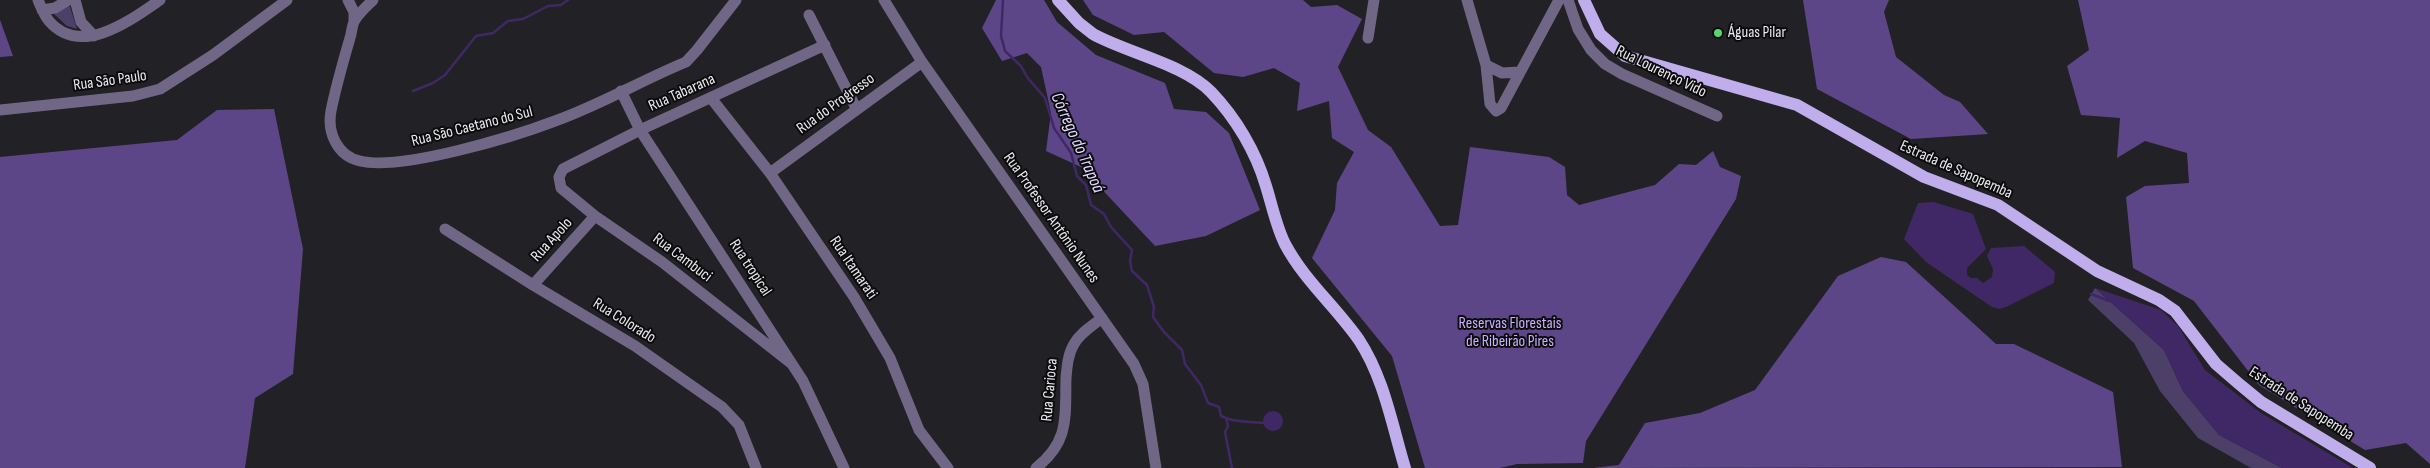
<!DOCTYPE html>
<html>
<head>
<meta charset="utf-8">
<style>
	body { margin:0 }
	canvas { display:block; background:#222125 }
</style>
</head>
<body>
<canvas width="2430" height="468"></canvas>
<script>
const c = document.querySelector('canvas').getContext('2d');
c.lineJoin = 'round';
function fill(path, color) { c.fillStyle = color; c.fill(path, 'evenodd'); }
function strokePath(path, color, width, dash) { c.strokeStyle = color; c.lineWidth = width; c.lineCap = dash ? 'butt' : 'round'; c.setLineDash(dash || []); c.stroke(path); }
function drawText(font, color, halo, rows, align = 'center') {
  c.font = font + ' "Sofia Sans Condensed",sans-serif'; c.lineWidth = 4; c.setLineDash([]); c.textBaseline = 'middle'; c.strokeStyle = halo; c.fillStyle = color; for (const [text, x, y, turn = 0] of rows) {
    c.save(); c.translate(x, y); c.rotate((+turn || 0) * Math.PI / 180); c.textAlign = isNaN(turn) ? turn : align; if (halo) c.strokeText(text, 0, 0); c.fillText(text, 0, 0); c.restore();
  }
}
fill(new Path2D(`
	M69 4 77 29 67 26 54 14Z
	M2095 288 2164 350 2183 391 2219 435 2282 468H2251L2198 438 2160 391 2134 343 2088 300Z`), '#4c3f68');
fill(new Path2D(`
	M996 0H1044L1057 22 1096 55 1165 83 1174 109 1206 112 1229 133 1260 210 1206 236 1155 246 1081 167 1046 151 1051 113 1041 67 1027 53 1002 61 982 28Z
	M1083 0H1303L1311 7 1337 5 1362 19 1338 67 1368 130 1391 147 1440 226 1458 225 1470 147 1549 157 1565 167 1567 195 1579 205 1655 185 1679 164 1696 165 1713 151 1720 167 1741 176 1736 199 1586 441 1583 463 1517 464 1500 468H1425L1392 356 1312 258 1335 210 1337 183 1354 152 1332 138 1329 101 1297 111 1300 83 1274 68 1243 77 1214 73 1164 32 1134 35 1093 15Z
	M1803 0H1889L1884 12 1896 57 1944 95 1960 102 1988 134 1911 139 1817 89Z
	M2078 0H2430V468V464L2406 443 2365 450 2259 385 2194 301 2133 268 2126 197 2145 186 2189 183 2187 153 2145 141 2117 158 2120 118 2081 115 2067 66 2089 50Z
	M0 20 13 56 0 57Z
	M274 109 303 249 293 374 255 398 245 468H0V157L177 140 217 110Z
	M1881 257 1906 262 1996 344H2014L2113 392 2122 467 1593 468 1619 465 1645 423 1700 413 1755 390 1838 276Z`), '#5d4688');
fill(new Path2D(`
	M1934 202 1973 214 1986 249 1967 268V275L1971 278H1977L1983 283 1992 277 1993 269 1987 256 1991 248 2024 246 2055 272 2054 283 2006 307 1999 309 1992 307 1926 262 1904 239 1918 203Z
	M2095 288 2161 310 2178 326 2205 370 2261 413 2353 468H2282L2219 435 2183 391 2164 350Z
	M1263 421a10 10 0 1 1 20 0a10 10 0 1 1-20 0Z`), '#402866');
strokePath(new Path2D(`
	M1003 0 1001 36 1005 51 1021 66 1027 77 1045 98 1054 128 1071 153 1077 176 1086 185 1091 205 1104 214 1111 227 1132 250 1130 261 1132 271 1147 285 1154 307 1153 317 1164 332 1182 350 1185 364 1201 385 1208 403 1219 407 1221 416 1226 418 1228 426 1225 432 1232 468
	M413 91 433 83 445 75 476 36 493 33 508 21 523 19 548 6 561 5 568 0
	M2091 294 2109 301
	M1226 418C1240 423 1249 421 1264 423`), '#402866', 2.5);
strokePath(new Path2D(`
	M38 0C41 7 44 15 49 21 81 58 131 20 160 0
	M75 0 81 22 94 36
	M348 0 354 12V20
	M373 0C367 6 359 13 355 20 352 24 352 32 350 38 343 62 336 86 331 111 327 132 337 156 360 161 401 171 513 137 555 121 600 105 642 80 686 62L697 50 736 0
	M884 0 922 62 1134 364 1143 384 1156 468
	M1467 0 1486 65 1490 104 1496 111 1501 108 1559 0
	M1568 0 1578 29 1591 50 1605 64 1622 74 1717 116
	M42 10 55 8 68 0
	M809 15 856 108
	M1368 38 1374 0
	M1486 65 1502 73 1520 72
	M621 91 640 130 803 381 844 468
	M711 98 770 173 854 297 890 358 919 430 948 468
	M0 110 133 96 160 89 213 55 287 0
	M770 173 922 62
	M445 229 533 285 635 346 722 407 739 425 756 468
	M533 285 595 216
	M792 364 662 262 595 216 561 188 559 177 563 169 640 130 825 45
	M1036 468C1070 441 1065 417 1066 378 1067 366 1068 354 1074 344 1080 333 1092 326 1102 318`), '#706786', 11);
strokePath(new Path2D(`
	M1058 0 1079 23 1093 34C1127 53 1184 64 1211 92 1236 118 1256 152 1266 186 1272 205 1276 226 1285 244 1304 280 1336 307 1359 340 1384 378 1392 425 1405 468
	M1584 0 1600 34 1625 56 1797 105 1924 177 1998 205 2097 271 2159 300 2175 311 2216 364 2238 383 2261 402 2370 468`), '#c0adec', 12);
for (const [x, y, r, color] of [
	[1718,33,5,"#54d672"]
]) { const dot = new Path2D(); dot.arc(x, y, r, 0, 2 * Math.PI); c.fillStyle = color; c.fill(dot); strokePath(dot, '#0b0b0d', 2); }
drawText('16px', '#eaeaed', '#0b0b0d', [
	["Águas Pilar",1728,33]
], 'left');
drawText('16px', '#eaeaed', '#0b0b0d', [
	["Rua Lourenço Vido",1661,72,26],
	["Rua São Paulo",110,81,-8],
	["Rua Tabarana",682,93,-24],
	["Rua do Progresso",836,104,-36],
	["Rua São Caetano do Sul",472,127,-14],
	["Estrada de Sapopemba",1956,170,24],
	["Rua Professor Antônio Nunes",1051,218,55],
	["Rua Apolo",552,240,-48],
	["Rua Cambuci",682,258,37],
	["Rua tropical",750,268,57],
	["Rua Itamarati",853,268,56],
	["Rua Colorado",624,321,32],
	["Rua Carioca",1050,390,-85],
	["Estrada de Sapopemba",2301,404,33]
]);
drawText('16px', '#c9b1fe', '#0b0b0d', [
	["Reservas Florestais",1510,324],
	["de Ribeirão Pires",1510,342]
]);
drawText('italic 18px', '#e3d8ff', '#0b0b0d', [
	["Córrego do Trapoá",1077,143,66]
]);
</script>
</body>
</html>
